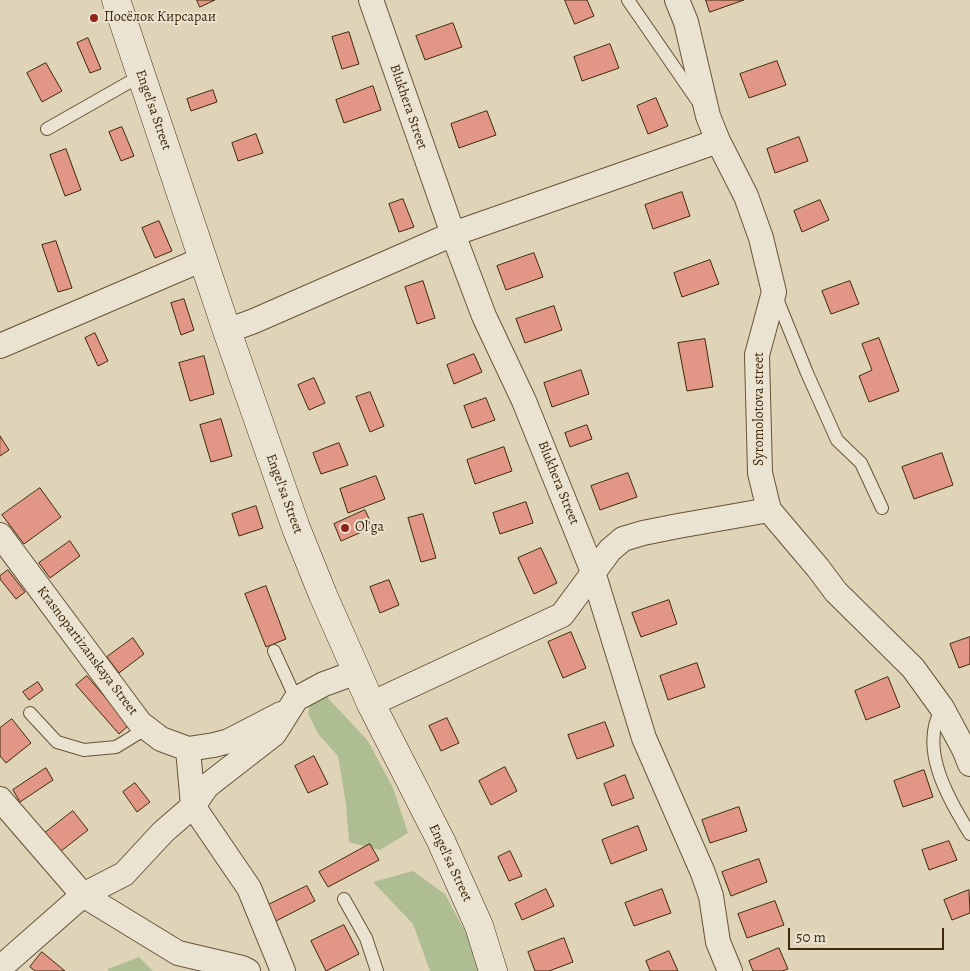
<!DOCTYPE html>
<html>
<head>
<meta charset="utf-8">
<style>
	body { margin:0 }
	#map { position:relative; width:970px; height:971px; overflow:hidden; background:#e0d4b8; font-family:Alegreya,serif }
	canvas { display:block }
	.scale { position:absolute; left:788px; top:928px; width:156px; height:22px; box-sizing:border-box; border:2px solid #3f290b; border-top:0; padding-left:6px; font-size:15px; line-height:18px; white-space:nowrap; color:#3f290b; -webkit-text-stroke:4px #ebe3d1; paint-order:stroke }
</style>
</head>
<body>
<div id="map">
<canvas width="970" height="971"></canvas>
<div class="scale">50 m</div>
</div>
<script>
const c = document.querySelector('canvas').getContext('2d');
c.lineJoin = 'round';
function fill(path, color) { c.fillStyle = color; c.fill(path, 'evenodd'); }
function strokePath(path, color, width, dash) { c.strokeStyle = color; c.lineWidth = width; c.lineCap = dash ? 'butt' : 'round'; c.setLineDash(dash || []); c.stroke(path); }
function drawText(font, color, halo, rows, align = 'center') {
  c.font = font + ' Alegreya,serif'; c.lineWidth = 4; c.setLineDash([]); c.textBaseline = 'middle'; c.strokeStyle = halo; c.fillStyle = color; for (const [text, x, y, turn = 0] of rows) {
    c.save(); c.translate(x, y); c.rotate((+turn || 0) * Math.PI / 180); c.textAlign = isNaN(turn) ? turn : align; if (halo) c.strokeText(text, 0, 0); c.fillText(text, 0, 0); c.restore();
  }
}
fill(new Path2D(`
	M327 697 368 741 393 788 408 833 380 850 349 842 346 804 338 756 319 735 308 714 311 700Z
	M413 871 445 894 469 939 478 971H430L413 924 373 882Z
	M139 957 153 971H108V969Z`), '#aebe92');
const building = new Path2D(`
	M197 0H215L200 7Z
	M565 0H587L594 16 575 24Z
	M706 0H744L710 12Z
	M453 23 462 47 425 60 416 36Z
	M349 32 359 64 342 69 332 37Z
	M88 38 101 69 90 73 77 43Z
	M610 44 619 68 582 81 574 57Z
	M777 61 786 85 749 98 740 74Z
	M46 63 62 91 42 102 27 73Z
	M373 86 381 110 344 123 336 100Z
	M213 90 217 102 191 111 187 99Z
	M656 98 668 126 648 134 637 106Z
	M487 111 496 135 459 148 451 124Z
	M122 127 134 156 121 161 109 132Z
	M256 134 263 153 238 161 232 143Z
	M799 137 808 161 775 173 767 149Z
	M66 149 81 190 65 196 50 155Z
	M682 192 690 216 653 229 645 205Z
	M403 199 414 227 399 232 389 204Z
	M820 200 829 220 802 232 794 211Z
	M159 221 172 251 155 258 142 228Z
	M56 241 72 288 58 292 42 245Z
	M534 253 543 277 506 290 497 266Z
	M710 260 719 284 682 297 674 273Z
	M423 281 435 318 417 324 405 287Z
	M850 281 859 304 831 314 822 291Z
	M184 299 194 330 181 335 171 303Z
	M554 306 562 330 525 343 516 319Z
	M95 333 108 361 98 366 85 338Z
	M879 338 899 391 869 402 859 376 872 370 862 344Z
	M705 339 713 387 687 391 678 343Z
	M474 354 482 372 454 384 447 365Z
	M204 356 214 394 190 401 179 363Z
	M581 370 589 394 552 407 544 383Z
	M314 378 325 403 309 410 298 385Z
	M370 392 384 426 370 432 356 397Z
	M486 398 495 420 472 428 464 406Z
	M221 419 232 456 211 462 200 425Z
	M587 425 592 439 570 447 565 433Z
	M0 436 9 450 0 456Z
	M339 443 348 465 321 474 313 453Z
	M504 447 512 471 475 484 467 460Z
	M942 453 953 485 914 499 902 467Z
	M628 473 637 497 600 510 591 486Z
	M376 476 385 499 348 513 340 489Z
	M40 488 61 517 24 544 2 515Z
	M526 502 533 523 500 534 493 513Z
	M256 506 263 528 239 536 232 514Z
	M365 510 373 527 341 541 334 524Z
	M423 514 436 558 421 562 408 518Z
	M70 541 80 556 50 578 39 563Z
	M541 548 557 583 534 594 518 558Z
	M8 570 25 592 16 599 0 579V576Z
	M389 580 399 605 380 613 370 587Z
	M266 586 286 639 266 647 245 594Z
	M669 600 677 624 641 637 632 613Z
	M571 632 586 668 563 678 548 642Z
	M970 637V664L959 668 950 644Z
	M133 638 144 654 119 673 107 657Z
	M697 663 705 687 668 700 660 676Z
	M87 676 129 725 119 734 76 685Z
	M888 677 900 707 866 720 855 691Z
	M38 682 43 690 29 700 23 692Z
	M447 718 459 743 441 751 429 726Z
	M12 719 31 743 6 763 0 756V728Z
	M605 722 614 746 577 759 568 735Z
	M314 756 328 784 308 793 295 766Z
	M505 767 517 791 491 805 479 781Z
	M46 768 53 780 20 802 13 790Z
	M924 770 933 797 903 807 894 781Z
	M625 775 634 798 612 806 604 784Z
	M135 783 150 802 137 812 123 792Z
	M739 807 747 831 710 843 702 820Z
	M73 811 88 830 56 855 41 836Z
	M638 826 647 850 611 864 602 840Z
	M949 841 957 860 929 870 922 850Z
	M370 844 379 860 328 887 319 872Z
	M510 851 522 876 509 881 498 857Z
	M759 859 767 882 731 896 722 872Z
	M307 886 315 901 276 921 268 905Z
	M546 889 554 906 522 920 515 904Z
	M662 889 671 913 634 926 625 903Z
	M969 890 970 913 952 920 944 900Z
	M775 901 784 925 747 938 738 914Z
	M344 925 359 954 326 971 311 941Z
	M564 938 573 962 549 971H535L528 952Z
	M779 948 788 969 782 971H753L749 961Z
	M669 951 678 971H650L646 961Z
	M42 952 65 971H35L30 967Z`);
fill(building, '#e29685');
strokePath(building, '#3f290b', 1);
const service = new Path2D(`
	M628 0 699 103
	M47 129 142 75
	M775 294 807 373 837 440 861 463 882 508
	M274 651 296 699
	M942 708C918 749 949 799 970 834
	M30 713 57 742 84 750 116 747 147 728
	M344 899 366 938 377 971`);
const minor = new Path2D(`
	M371 0 453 234 484 316 524 401 593 572 644 738 703 873 711 896 718 942 730 971
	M677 0 686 22 708 116 718 141 746 196 761 238 774 292 757 355 760 473 769 510 818 568 836 592 913 668 942 708 964 749 970 764
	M227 331 254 321 453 234 718 141
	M0 346 203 259
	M0 535 140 723 161 739 188 749 193 806 249 888 283 971
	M371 704 562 615 610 550 623 539 643 533 678 526 769 510
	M188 749 214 745 229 741 281 714
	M0 799 83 895 178 953 242 968 248 971
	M0 968 83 895 124 874 163 832 193 806 207 786 274 734 296 699 324 684 357 672`);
const secondary = new Path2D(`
	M116 0 227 331 296 528 323 595 371 704 441 841 479 926 493 971`);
strokePath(service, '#675436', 14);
strokePath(minor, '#675436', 26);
strokePath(secondary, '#3f290b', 29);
strokePath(service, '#ebe3d1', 12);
strokePath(minor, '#ebe3d1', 24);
strokePath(secondary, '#ebe3d1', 28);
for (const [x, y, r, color] of [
	[94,18,5,"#8f2418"],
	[345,528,5,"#8f2418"]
]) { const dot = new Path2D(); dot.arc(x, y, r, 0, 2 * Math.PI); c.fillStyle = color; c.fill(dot); strokePath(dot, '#ebe3d1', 2); }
drawText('14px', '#3f290b', '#ebe3d1', [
	["Посёлок Кирсараи",104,18],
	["Ol'ga",355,528]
], 'left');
drawText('14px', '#3f290b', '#ebe3d1', [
	["Blukhera Street",408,107,71],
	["Engel'sa Street",153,110,71],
	["Syromolotova street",760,409,-90],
	["Blukhera Street",558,483,68],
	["Engel'sa Street",284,494,70],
	["Krasnopartizanskaya Street",87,651,53],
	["Engel'sa Street",450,863,65]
]);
</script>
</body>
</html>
